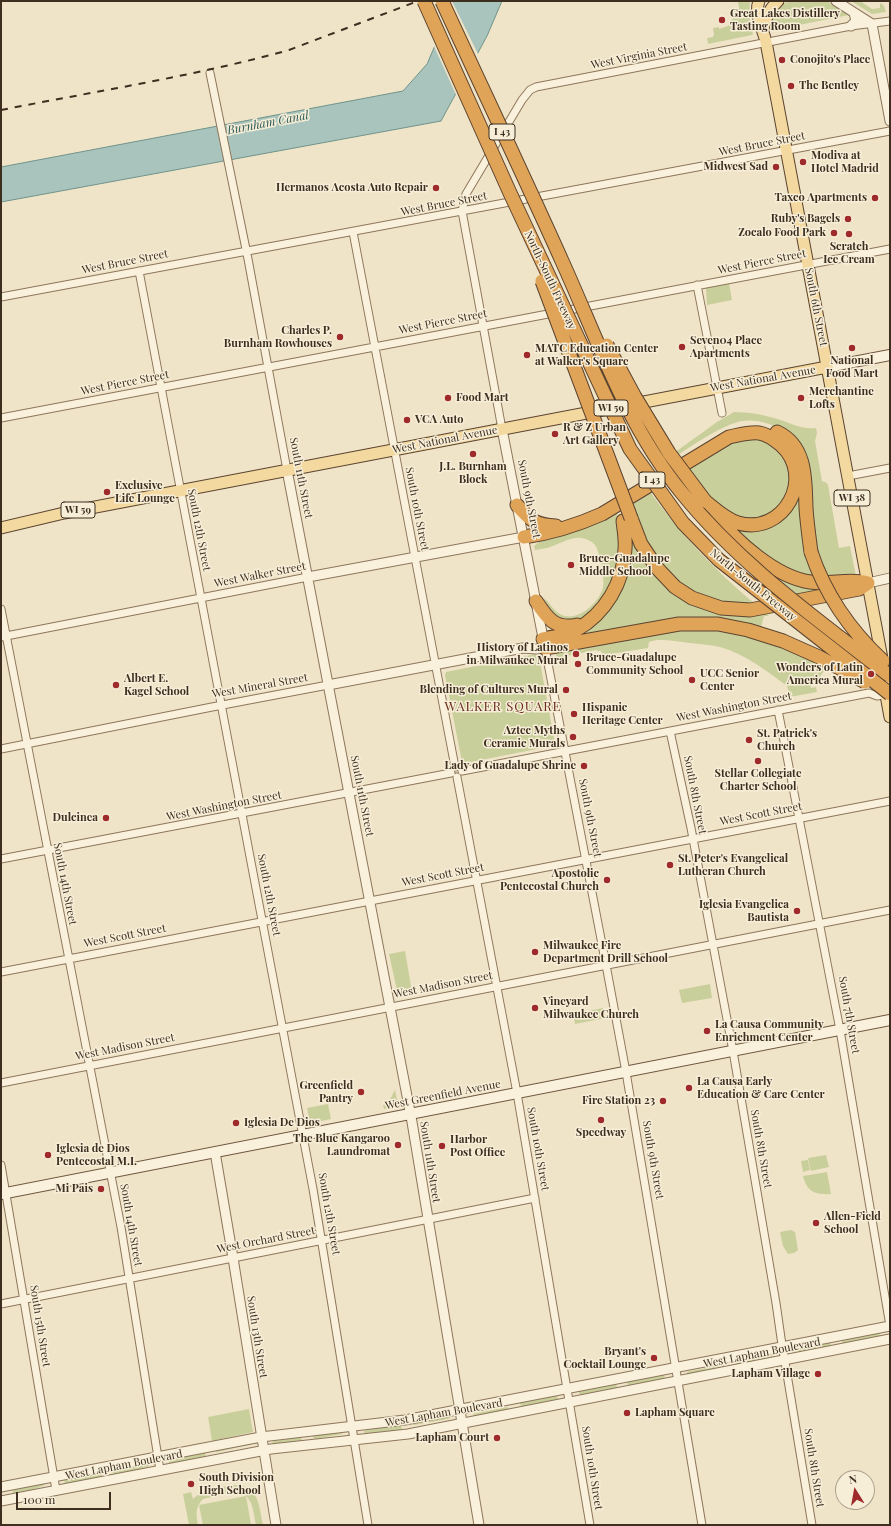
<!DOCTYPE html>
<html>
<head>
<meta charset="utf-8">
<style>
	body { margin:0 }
	#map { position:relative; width:891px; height:1526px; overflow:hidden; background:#f0e4c8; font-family:"Playfair Display",serif }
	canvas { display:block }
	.frame { position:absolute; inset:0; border:2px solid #3d2e20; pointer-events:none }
	.north { position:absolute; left:835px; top:1470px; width:40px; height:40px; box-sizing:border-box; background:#f7eed8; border:1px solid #ada18e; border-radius:50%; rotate:349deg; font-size:11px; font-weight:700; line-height:16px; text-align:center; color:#3d2e20 }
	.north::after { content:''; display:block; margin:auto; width:14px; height:18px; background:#9e2a2b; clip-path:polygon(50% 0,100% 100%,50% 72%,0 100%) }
	.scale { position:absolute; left:16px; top:1492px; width:95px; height:18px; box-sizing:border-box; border:2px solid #3d2e20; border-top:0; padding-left:5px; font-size:12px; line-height:14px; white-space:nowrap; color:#3d2e20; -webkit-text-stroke:3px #f7eed8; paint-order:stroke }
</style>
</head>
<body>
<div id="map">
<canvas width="891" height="1526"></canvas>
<div class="frame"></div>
<div class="north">N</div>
<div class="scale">100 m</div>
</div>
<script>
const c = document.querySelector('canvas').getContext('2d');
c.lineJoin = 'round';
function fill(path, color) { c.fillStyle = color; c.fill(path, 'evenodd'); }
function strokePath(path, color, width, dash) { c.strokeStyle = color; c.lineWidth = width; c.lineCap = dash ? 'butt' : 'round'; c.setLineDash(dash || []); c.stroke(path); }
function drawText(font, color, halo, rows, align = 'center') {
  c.font = font + ' "Playfair Display",serif'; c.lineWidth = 3; c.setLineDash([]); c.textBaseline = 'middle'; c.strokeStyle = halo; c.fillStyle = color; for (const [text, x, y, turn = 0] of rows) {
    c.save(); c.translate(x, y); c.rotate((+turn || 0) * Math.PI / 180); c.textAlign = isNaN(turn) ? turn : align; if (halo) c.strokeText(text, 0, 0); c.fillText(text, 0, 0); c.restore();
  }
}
fill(new Path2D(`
	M738 1H750L749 15 753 34 752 35 708 44 707 38 713 37 714 34 713 28 719 27V29L728 26 735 15 734 10 739 8Z
	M790 1H827L849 15 779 29 778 22H775V30H772C772 14 774 7 790 1Z
	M851 1H860L872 9 880 8V4L881 3 884 6 886 12 872 14Z
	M729 283 732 300 707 305 706 288Z
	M734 412C748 412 761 414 774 418 789 422 801 430 816 428L817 433 815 441 822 481 827 483 828 485 839 548 850 546 856 576 825 578 779 428C767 423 756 419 743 421 725 423 692 446 676 456L674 453 717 422Z
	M749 427C811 432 799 492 805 536 807 551 811 564 816 578 773 570 752 550 722 520L723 518C775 554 830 476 777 437 767 430 752 427 739 430 721 434 700 451 683 461L682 459C703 447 724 429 749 427Z
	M734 438 766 439 789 462 790 492 770 516 749 521 719 509 684 467Z
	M648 489C679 532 714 570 755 604L734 606 691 594 658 565 628 500Z
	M616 507 620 529 619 566 603 602 580 622H560L547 608 544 598C550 603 554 612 562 615 578 622 600 602 603 587 605 579 600 552 595 545 592 541 587 539 582 538 571 536 558 545 547 548 543 549 539 549 535 550L534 546 543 539Z
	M627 523 676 592 764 612 769 616H764L760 631 714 622 563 641 613 599Z
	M755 559 832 587 800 596 770 573Z
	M714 628 778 644 827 667 819 678 810 680 811 688 816 687 817 692 790 697 787 686C767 671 745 654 720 647 708 644 695 644 683 642 673 641 658 638 649 642L648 648 611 654V653L602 655 601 651H597L596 650 557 658 555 653 657 631Z
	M536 654 539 656 555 744 552 746 466 763 462 762 445 675 446 672Z
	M405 951 412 992 398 995 389 954Z
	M710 984 712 998 682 1003 679 990Z
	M603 1008 605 1018 575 1024 573 1014Z
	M395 1090 398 1105 397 1106 384 1109 383 1105H387Z
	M328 1104 331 1119 312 1123 310 1122 307 1108Z
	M826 1155 829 1167 811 1171 808 1158Z
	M808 1160 810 1170 803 1172 801 1161Z
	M827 1172 831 1194C815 1195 807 1192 803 1176Z
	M791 1230 795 1232 798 1250 794 1253 788 1254 783 1246 780 1232Z
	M874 1332 879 1333 880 1336 877 1337 843 1344 842 1342 843 1339Z
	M830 1342 831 1346 799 1353 794 1352V1349L797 1348Z
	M772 1353V1357L769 1359 738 1365 734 1363 735 1360Z
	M724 1365 723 1368 687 1374V1372L690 1371Z
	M661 1374 664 1375 665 1378 662 1380 630 1386 627 1384 628 1381Z
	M615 1383 617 1386 616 1389 585 1395 579 1394V1391L585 1388Z
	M552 1395 557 1396 558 1399 524 1407H522L520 1404V1402Z
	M507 1407 509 1409 508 1410 474 1417 473 1414Z
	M249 1409 253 1432 212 1441 208 1417Z
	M449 1416 450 1418 448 1419 414 1425 412 1424Z
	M401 1425 402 1428 400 1431 364 1434V1431L381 1427Z
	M341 1431 342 1434 315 1439 313 1437V1435Z
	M300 1437 302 1439 301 1441 273 1444 272 1442 274 1441Z
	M253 1442V1444L217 1452 215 1451Z
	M204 1452 206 1455 204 1458 169 1463 168 1459Z
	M148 1463 149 1466 130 1472 115 1475 112 1472 114 1469Z
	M100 1472 102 1474 101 1477 69 1484H65L64 1479Z
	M40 1484H44L45 1485 27 1492 13 1494 12 1493 14 1489Z
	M233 1485C259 1484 259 1506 263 1525H256C253 1511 253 1492 234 1492L203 1499C195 1507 196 1515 198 1525H189L183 1494 191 1492 193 1499C204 1488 219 1488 233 1485Z
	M246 1496 251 1525H203L199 1505Z`), '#c9cf9b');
const water = new Path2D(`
	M454 1H502L487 36 441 121 1 202V167L403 91 427 64Z`);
fill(water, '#a9c4bc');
strokePath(water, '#6f938a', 1);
fill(new Path2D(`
	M452 1 479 56 457 97 433 44Z`), '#f0e4c8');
const minor = new Path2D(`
	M210 73 248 259 287 470
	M353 232 455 767
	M139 271 313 1189 368 1525
	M697 285 722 413
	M1 297 890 131
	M1 418 890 249
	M502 429 462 211 466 194 522 100 530 90 536 87 851 26 890 21
	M848 476 890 468
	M1 609 121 1227 160 1470
	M1 637 308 577
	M545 648 606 965 626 1072 702 1525
	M778 710 840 1030 890 1326
	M670 731 691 828 733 1051 776 1303 781 1338 812 1525
	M1 749 212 707 328 685
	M462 771 869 693 877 696 890 694
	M457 777 517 1093 590 1525
	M1 859 451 773
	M1 972 890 801
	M1 1083 890 910
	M1 1165 56 1490
	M1 1304 535 1198`);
const tertiary = new Path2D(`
	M836 1 872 24 890 121
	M851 26 856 21 854 13
	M287 470 412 1122 479 1525
	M308 577 524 537
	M868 583 890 578
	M328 685 523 648 536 649 545 648 502 429
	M215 1152 233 1258 276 1525
	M1 1487 261 1437 405 1420 890 1326
	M1 1501 271 1449 408 1434 890 1339`);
const secondary = new Path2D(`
	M827 367 890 355
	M1 1194 890 1020`);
const primary = new Path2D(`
	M759 1C754 14 763 29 766 42L883 664
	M763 29C766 18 769 9 778 1
	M1 528 64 513 827 367
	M884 684 890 717`);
const motorway = new Path2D(`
	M777 432C807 446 805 480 806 508 807 523 809 537 811 552
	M517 505C530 520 535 525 556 526
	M716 515C736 542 776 577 810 582 829 585 849 578 868 583
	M631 518 641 544 657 568 675 587 692 598 721 608 750 610 859 589 868 583
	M524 537C553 533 575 526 602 514L729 437C739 435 749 432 759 433 767 434 775 440 781 445 816 477 784 536 738 523 725 519 715 509 705 501
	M536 601C547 618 555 630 577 625
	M543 639C554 637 566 635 576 630 605 614 624 582 625 549 626 540 624 530 623 521
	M545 648 679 624H718L748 630 783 641 819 657`);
strokePath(minor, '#8d765c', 9);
strokePath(tertiary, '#8d765c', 11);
strokePath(secondary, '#6f573f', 12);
strokePath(primary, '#5b4430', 13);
strokePath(motorway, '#5b4430', 15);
strokePath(minor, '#faf1dc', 7);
strokePath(tertiary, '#faf1dc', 9);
strokePath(secondary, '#faf1dc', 10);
strokePath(primary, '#f3d9a0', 11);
strokePath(motorway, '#e0a458', 13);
strokePath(new Path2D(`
	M1 110C97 91 195 76 289 50L418 1`), '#3d2e20', 2, [7, 7]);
const motorwayBridge = new Path2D(`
	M424 1 510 193 630 449 683 523 719 560 890 694
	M442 1C482 88 523 174 562 261 598 340 626 425 682 493 741 566 816 618 890 676
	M542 281 631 518
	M607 345 635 397 669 453 705 501
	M811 552C825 594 851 631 883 661
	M819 657 865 682`);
strokePath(motorwayBridge, '#5b4430', 15, []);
strokePath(motorwayBridge, '#e0a458', 13);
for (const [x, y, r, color] of [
	[722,20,4,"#9e2a2b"],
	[782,60,4,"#9e2a2b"],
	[791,86,4,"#9e2a2b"],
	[803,162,4,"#9e2a2b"],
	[776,167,4,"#9e2a2b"],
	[436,188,4,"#9e2a2b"],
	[875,198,4,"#9e2a2b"],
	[848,219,4,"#9e2a2b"],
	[834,233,4,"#9e2a2b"],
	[849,234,4,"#9e2a2b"],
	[340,337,4,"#9e2a2b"],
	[682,347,4,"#9e2a2b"],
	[852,348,4,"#9e2a2b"],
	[527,355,4,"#9e2a2b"],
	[448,398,4,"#9e2a2b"],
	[801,398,4,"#9e2a2b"],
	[407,420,4,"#9e2a2b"],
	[555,434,4,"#9e2a2b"],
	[473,454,4,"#9e2a2b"],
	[107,492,4,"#9e2a2b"],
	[571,565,4,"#9e2a2b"],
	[576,654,4,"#9e2a2b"],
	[578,664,4,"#9e2a2b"],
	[871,674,4,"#9e2a2b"],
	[692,680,4,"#9e2a2b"],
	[116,685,4,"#9e2a2b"],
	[566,690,4,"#9e2a2b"],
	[574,714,4,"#9e2a2b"],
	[573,737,4,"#9e2a2b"],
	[749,740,4,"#9e2a2b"],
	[758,761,4,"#9e2a2b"],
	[584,766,4,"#9e2a2b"],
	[106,818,4,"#9e2a2b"],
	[670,865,4,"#9e2a2b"],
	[607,880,4,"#9e2a2b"],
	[797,911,4,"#9e2a2b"],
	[535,952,4,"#9e2a2b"],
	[535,1008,4,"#9e2a2b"],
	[707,1031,4,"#9e2a2b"],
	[689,1088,4,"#9e2a2b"],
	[361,1092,4,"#9e2a2b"],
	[663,1101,4,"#9e2a2b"],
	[601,1120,4,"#9e2a2b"],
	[236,1123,4,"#9e2a2b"],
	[398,1145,4,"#9e2a2b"],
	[442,1146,4,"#9e2a2b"],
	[48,1155,4,"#9e2a2b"],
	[101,1189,4,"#9e2a2b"],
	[816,1223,4,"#9e2a2b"],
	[654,1358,4,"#9e2a2b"],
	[818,1374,4,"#9e2a2b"],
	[627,1413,4,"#9e2a2b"],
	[497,1438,4,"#9e2a2b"],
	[191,1484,4,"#9e2a2b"]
]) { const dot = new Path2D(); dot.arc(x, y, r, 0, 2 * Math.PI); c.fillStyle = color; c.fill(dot); strokePath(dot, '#f7eed8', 1.5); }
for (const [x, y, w] of [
	[502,132,26],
	[611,408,34],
	[652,480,26],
	[852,498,36],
	[78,510,34]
]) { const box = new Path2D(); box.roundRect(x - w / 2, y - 8, w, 16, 3); c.fillStyle = '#f7eed8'; c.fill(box); strokePath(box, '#3d2e20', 1); }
drawText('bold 10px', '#3d2e20', null, [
	["I 43",502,132],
	["WI 59",611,408],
	["I 43",652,480],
	["WI 38",852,498],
	["WI 59",78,510]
]);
drawText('bold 11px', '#3d2e20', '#f7eed8', [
	["Great Lakes Distillery",730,14],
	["Tasting Room",730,27],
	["Conojito's Place",790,60],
	["The Bentley",799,86],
	["Modiva at",811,156],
	["Hotel Madrid",811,169],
	["Midwest Sad",768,167,"right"],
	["Hermanos Acosta Auto Repair",428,188,"right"],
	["Taxco Apartments",867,198,"right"],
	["Ruby's Bagels",840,219,"right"],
	["Zocalo Food Park",826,233,"right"],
	["Scratch",849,247,"center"],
	["Ice Cream",849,260,"center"],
	["Charles P.",332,331,"right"],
	["Burnham Rowhouses",332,344,"right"],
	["Seven04 Place",690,341],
	["Apartments",690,354],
	["MATC Education Center",535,349],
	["at Walker's Square",535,362],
	["National",852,361,"center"],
	["Food Mart",852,374,"center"],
	["Merchantine",809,392],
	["Lofts",809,405],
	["Food Mart",456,398],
	["VCA Auto",415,420],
	["R & Z Urban",563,428],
	["Art Gallery",563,441],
	["J.L. Burnham",473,467,"center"],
	["Block",473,480,"center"],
	["Exclusive",115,486],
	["Life Lounge",115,499],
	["Bruce-Guadalupe",579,559],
	["Middle School",579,572],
	["History of Latinos",568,648,"right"],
	["in Milwaukee Mural",568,661,"right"],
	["Bruce-Guadalupe",586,658],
	["Community School",586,671],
	["Wonders of Latin",863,668,"right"],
	["America Mural",863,681,"right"],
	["UCC Senior",700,674],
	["Center",700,687],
	["Albert E.",124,679],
	["Kagel School",124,692],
	["Blending of Cultures Mural",558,690,"right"],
	["Hispanic",582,708],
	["Heritage Center",582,721],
	["Aztec Myths",565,731,"right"],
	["Ceramic Murals",565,744,"right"],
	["St. Patrick's",757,734],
	["Church",757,747],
	["Lady of Guadalupe Shrine",576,766,"right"],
	["Stellar Collegiate",758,774,"center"],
	["Charter School",758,787,"center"],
	["Dulcinea",98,818,"right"],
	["St. Peter's Evangelical",678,859],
	["Lutheran Church",678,872],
	["Apostolic",599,874,"right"],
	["Pentecostal Church",599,887,"right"],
	["Iglesia Evangelica",789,905,"right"],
	["Bautista",789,918,"right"],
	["Milwaukee Fire",543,946],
	["Department Drill School",543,959],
	["Vineyard",543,1002],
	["Milwaukee Church",543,1015],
	["La Causa Community",715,1025],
	["Enrichment Center",715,1038],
	["La Causa Early",697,1082],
	["Education & Care Center",697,1095],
	["Greenfield",353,1086,"right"],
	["Pantry",353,1099,"right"],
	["Fire Station 23",655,1101,"right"],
	["Iglesia De Dios",244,1123],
	["Speedway",601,1133,"center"],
	["The Blue Kangaroo",390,1139,"right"],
	["Laundromat",390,1152,"right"],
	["Harbor",450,1140],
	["Post Office",450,1153],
	["Iglesia de Dios",56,1149],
	["Pentecostal M.I.",56,1162],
	["Mi Pais",93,1189,"right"],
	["Allen-Field",824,1217],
	["School",824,1230],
	["Bryant's",646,1352,"right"],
	["Cocktail Lounge",646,1365,"right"],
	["Lapham Village",810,1374,"right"],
	["Lapham Square",635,1413],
	["Lapham Court",489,1438,"right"],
	["South Division",199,1478],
	["High School",199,1491]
], 'left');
drawText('11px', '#3d2e20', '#f7eed8', [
	["West Virginia Street",639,56,-11],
	["West Bruce Street",762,144,-11],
	["West Bruce Street",444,204,-11],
	["West Bruce Street",125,262,-11],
	["West Pierce Street",762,262,-11],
	["North-South Freeway",550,280,65],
	["South 6th Street",816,307,79],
	["West Pierce Street",443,322,-11],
	["West National Avenue",763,379,-10],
	["West Pierce Street",125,383,-11],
	["West National Avenue",445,440,-11],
	["South 11th Street",301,478,79],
	["South 9th Street",529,499,79],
	["South 10th Street",417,509,79],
	["South 12th Street",199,530,79],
	["West Walker Street",260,575,-11],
	["North-South Freeway",753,585,39],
	["West Mineral Street",260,686,-10],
	["West Washington Street",734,707,-11],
	["South 8th Street",695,795,79],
	["South 11th Street",362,796,79],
	["West Washington Street",224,806,-11],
	["West Scott Street",761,814,-11],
	["South 9th Street",590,818,79],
	["West Scott Street",443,875,-11],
	["South 14th Street",65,884,79],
	["South 12th Street",269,895,79],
	["West Scott Street",125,936,-11],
	["West Madison Street",443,985,-11],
	["South 7th Street",849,1015,80],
	["West Madison Street",125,1047,-11],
	["West Greenfield Avenue",443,1095,-11],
	["South 10th Street",538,1149,80],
	["South 8th Street",761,1149,80],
	["South 9th Street",653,1160,80],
	["South 11th Street",430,1162,81],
	["South 12th Street",329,1214,80],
	["South 14th Street",131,1225,80],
	["West Orchard Street",266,1240,-11],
	["South 15th Street",40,1326,81],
	["South 13th Street",257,1337,81],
	["West Lapham Boulevard",762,1353,-11],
	["West Lapham Boulevard",444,1413,-10],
	["West Lapham Boulevard",124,1465,-11],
	["South 10th Street",592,1468,81],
	["South 8th Street",814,1468,81]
]);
drawText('italic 12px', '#2f5d5a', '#f7eed8', [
	["Burnham Canal",268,123,-11]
]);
c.letterSpacing = '1px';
drawText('13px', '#6b2e1e', '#f7eed8', [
	["WALKER SQUARE",503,707]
]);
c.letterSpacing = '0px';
</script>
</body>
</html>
